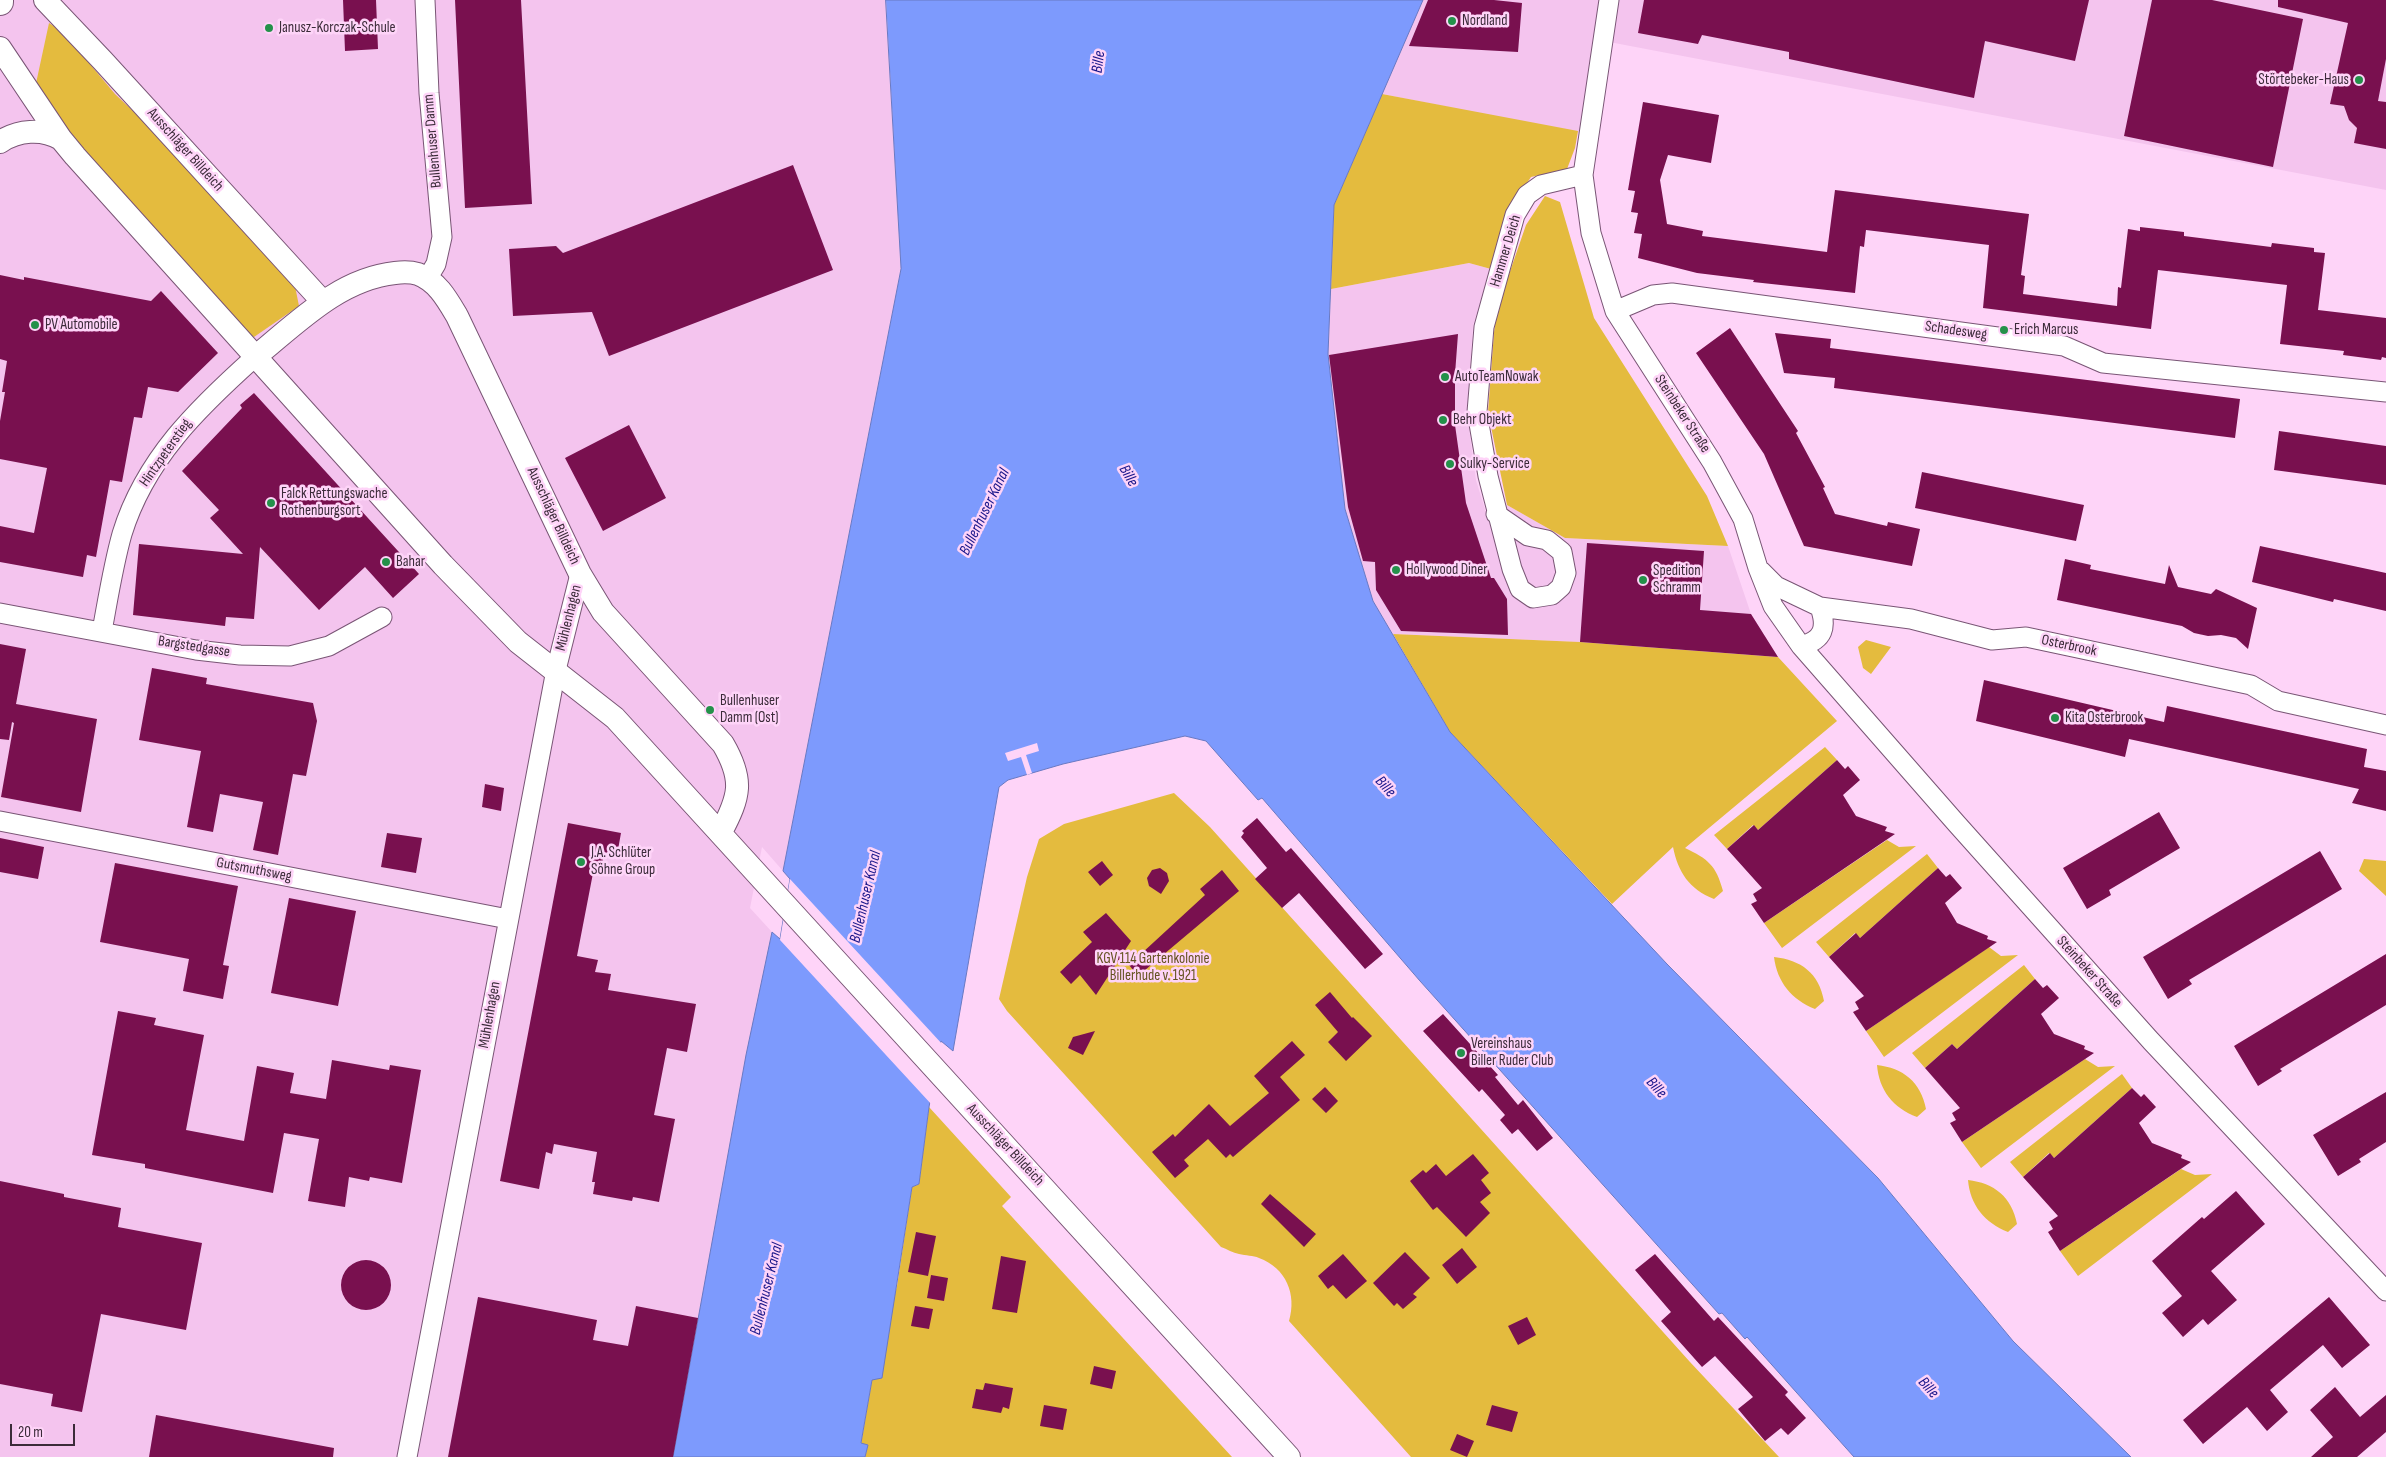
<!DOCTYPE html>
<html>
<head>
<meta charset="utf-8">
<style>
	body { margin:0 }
	#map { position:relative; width:2386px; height:1457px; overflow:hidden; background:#fed4f8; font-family:"Sofia Sans Condensed",sans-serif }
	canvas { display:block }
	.scale { position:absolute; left:10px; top:1424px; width:65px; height:22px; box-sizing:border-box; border:2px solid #3b2b39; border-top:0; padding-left:6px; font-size:15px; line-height:18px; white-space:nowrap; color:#3b2b39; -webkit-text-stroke:4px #fed4f8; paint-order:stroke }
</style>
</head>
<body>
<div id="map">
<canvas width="2386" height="1457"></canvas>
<div class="scale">20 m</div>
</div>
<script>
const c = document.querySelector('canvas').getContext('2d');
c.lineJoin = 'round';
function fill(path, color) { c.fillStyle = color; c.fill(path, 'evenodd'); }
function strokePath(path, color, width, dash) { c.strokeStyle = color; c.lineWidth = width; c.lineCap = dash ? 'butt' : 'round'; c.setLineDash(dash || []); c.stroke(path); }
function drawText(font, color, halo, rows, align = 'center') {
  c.font = font + ' "Sofia Sans Condensed",sans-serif'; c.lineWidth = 5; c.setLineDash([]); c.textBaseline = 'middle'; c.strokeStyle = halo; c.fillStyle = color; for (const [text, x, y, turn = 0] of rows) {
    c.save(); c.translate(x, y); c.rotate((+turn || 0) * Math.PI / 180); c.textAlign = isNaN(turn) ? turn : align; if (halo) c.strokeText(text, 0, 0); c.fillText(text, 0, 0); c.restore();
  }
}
fill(new Path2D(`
	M0 0H886L901 269 783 871 762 847 750 908 772 932 673 1457H0Z
	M1423 0H2386V190L1604 41 1590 135 1382 94Z
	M1469 263 1491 269 1473 325 1467 413 1476 480 1487 516 1507 505 1565 538 1728 546 1751 614 1778 657 1580 642 1393 634 1373 601 1345 509 1328 354 1331 289Z`), '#f4c4ee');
fill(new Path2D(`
	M49 23 63 32 115 94 157 134 295 286 299 306 254 337 240 329 71 142 35 88Z
	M1382 94 1578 131 1575 148 1567 169 1531 177 1505 216 1491 269 1469 263 1331 289 1334 205Z
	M1545 196 1560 202 1594 318 1707 496 1728 546 1565 538 1507 505 1488 412 1494 332 1497 309 1526 225Z
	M1393 634 1580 642 1778 657 1837 721 1685 848C1708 859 1716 865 1723 891L1714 899C1689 889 1678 872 1673 847L1612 904 1450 732Z
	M1866 640 1891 647 1871 674 1863 668 1858 647Z
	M1825 747 1837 760 1758 830 1753 825 1727 849 1714 835Z
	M1174 793 1210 827 1690 1362 1779 1457H1411L1289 1321C1297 1294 1286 1268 1259 1258 1253 1255 1246 1256 1239 1254 1233 1253 1227 1249 1221 1247L1007 1011 999 999 1027 877 1039 839 1064 824Z
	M1887 840 1899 847 1916 846 1782 948 1764 923Z
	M1927 854 1938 868 1860 938 1855 933 1829 957 1816 942Z
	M2364 859 2386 861V896L2359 871Z
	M1989 947 2001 956 2018 955 1884 1057 1866 1031Z
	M1774 957C1801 960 1819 973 1824 1001L1815 1009C1792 1000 1777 982 1774 957Z
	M2024 965 2035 979 1957 1049 1952 1044 1925 1068 1912 1053Z
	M2085 1059 2098 1067 2115 1066 1981 1168 1962 1142Z
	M1877 1065C1903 1068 1921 1082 1926 1109L1917 1117C1893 1108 1879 1090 1877 1065Z
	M2122 1074 2132 1088 2054 1158 2049 1153 2023 1177 2010 1162Z
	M929 1107 1011 1197 1002 1206 1232 1457H865L868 1445 861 1444 872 1380 897 1286 912 1187 919 1184Z
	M2181 1169 2195 1175 2212 1174 2078 1276 2060 1251Z
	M1968 1180C1994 1183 2012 1197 2017 1224L2008 1232C1985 1223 1970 1205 1968 1180Z`), '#e4bb3e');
const water = new Path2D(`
	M886 0H1423L1334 205 1328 354 1345 509 1373 601 1450 732 1667 964 1878 1178 2013 1341 2131 1457H1854L1747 1337 1745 1339 1722 1313 1719 1314 1420 981 1262 798 1258 800 1206 741 1185 736 1063 764 1008 780 999 787 953 1051 941 1041 929 1107 919 1184 912 1187 882 1378 872 1380 861 1443 868 1445 865 1457H673L746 1055 772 932 780 939 790 879 783 871 901 269Z`);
fill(water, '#7d9afd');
strokePath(water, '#6979c2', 1);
fill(new Path2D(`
	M1037 743 1039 751 1026 755 1032 773 1027 775 1021 757 1008 761 1005 753Z
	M790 879 943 1045 932 1105 780 940Z`), '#fed4f8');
fill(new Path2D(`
	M343 0H376L378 49 345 51Z
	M455 0H521L532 204 465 208Z
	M1428 0H1494L1522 3 1518 52 1409 46Z
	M1644 0H2089L2075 61 1985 41 1974 98 1789 59V52L1702 35 1698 44 1638 33Z
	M2152 0H2212L2303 19 2273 167 2124 136Z
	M2278 0H2386V59L2378 101 2386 102V149L2354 143 2357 128 2349 120 2344 106 2330 104 2348 23 2278 7Z
	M1643 102 1719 115 1711 163 1668 155 1660 180 1667 224 1703 231 1702 236 1827 252 1835 190 2029 214 2021 275 2025 276 2023 294 2117 306 2118 287 2121 288 2128 229 2140 231V227L2184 232V236L2271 247 2272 243 2314 248V252L2325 253 2318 310 2386 318V358L2382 357 2381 360 2343 355 2344 351 2280 344 2287 285 2158 270 2151 329 1983 308 1989 245 1866 230 1864 247 1860 246 1855 293 1753 282 1754 280 1697 273 1638 258 1642 234 1634 233 1638 213 1631 212 1635 191 1628 190Z
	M793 165 833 270 609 356 592 312 513 316 509 249 556 246 563 253Z
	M0 275 24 280V277L151 301 161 291 218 353 178 392 148 387 142 418 134 417 122 482 110 480 96 557 87 555 83 577 0 562V526L34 533 47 468 0 459V421L5 392H2L7 361 0 359Z
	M1730 328 1798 431 1796 433 1825 487 1823 488 1835 514 1887 526 1888 522 1920 529 1912 566 1804 546 1764 454 1696 353Z
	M1775 333 1831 339 1830 348 2240 399 2235 438 1834 388 1835 378 1784 373Z
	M1458 334 1455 374V425L1466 503 1491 578H1494L1507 599 1508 635 1401 631 1376 590 1375 562 1363 561 1348 507 1329 355Z
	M254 393 419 574 393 598 365 567 319 610 260 547 254 619 226 617 225 626 133 615 139 544 243 554 210 518 219 510 182 471 242 408 240 405Z
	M629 425 666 498 603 531 565 458Z
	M2279 431 2386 446V485L2274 470Z
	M1922 472 2084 505 2076 541 1915 508Z
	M1587 543 1704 551 1700 610 1751 614 1778 657 1580 642Z
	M2260 546 2386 573V611L2334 599 2333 602 2252 582Z
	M2065 559 2091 565 2090 569 2165 584 2169 565 2178 587 2211 594 2216 589 2257 608 2248 649 2236 638 2221 635 2208 636 2194 633 2182 626 2057 600Z
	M0 644 26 649 16 704 97 719 81 812 1 797 14 723 12 722 9 740 0 739Z
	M152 668 207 678 206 684 313 703 317 721 306 776 293 774 278 855 253 850 263 802 220 794 213 832 187 827 201 751 139 740Z
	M1984 680 2164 722 2167 706 2367 749 2364 767 2386 771V811L2352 803 2359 789 2129 739 2125 757 1976 721Z
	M1837 760 1845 769 1848 766 1860 780 1843 795 1856 816 1887 827 1885 831 1895 834 1764 923 1751 904 1757 901 1753 894 1762 888 1727 849 1754 825 1758 830Z
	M485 784 504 788 501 811 482 807Z
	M2159 812 2180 848 2109 890 2111 895 2087 909 2063 868Z
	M1257 818 1286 852 1291 848 1383 954 1365 969 1299 893 1282 908 1255 879 1267 868 1241 837 1244 833 1242 831Z
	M568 823 621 833 617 855 604 852 601 870 594 868 577 956 598 960 595 972 611 974 608 990 696 1004 687 1052 667 1048 654 1115 675 1119 659 1202 633 1197 632 1201 593 1194 595 1182H592L597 1152 554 1144 552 1154 546 1152 539 1189 500 1181Z
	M387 833 422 838 416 873 381 867Z
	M0 838 44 847 38 879 0 872Z
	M2320 851 2342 889 2189 980 2192 984 2168 999 2143 957Z
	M1102 861 1113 875 1100 886 1088 872Z
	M115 863 238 886 223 965 229 966 223 999 183 991 189 959 100 942Z
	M1160 868 1167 873 1169 881 1161 894 1149 886 1147 878 1152 870Z
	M1938 868 1946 877 1950 874 1962 888 1945 903 1957 923 1988 936 1987 939 1997 942 1866 1031 1853 1012 1859 1009 1855 1002 1864 996 1829 957 1856 933 1860 938Z
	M1222 870 1239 891 1138 976 1129 965 1205 895 1200 889Z
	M289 898 356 911 338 1006 271 993Z
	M1106 913 1131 941 1096 995 1080 975 1071 984 1060 972 1092 942 1083 932Z
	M2386 954V1005L2280 1069 2282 1071 2258 1086 2234 1046Z
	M2035 979 2043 988 2047 985 2059 998 2041 1014 2054 1034 2085 1046 2084 1049 2094 1053 1962 1142 1950 1123 1956 1120 1952 1113 1960 1108 1925 1068 1952 1044 1957 1049Z
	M1330 992 1352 1018 1353 1017 1372 1036 1346 1061 1328 1042 1338 1032 1315 1005Z
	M118 1011 156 1018 154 1025 204 1035 186 1130 244 1141 257 1066 294 1073 290 1093 326 1099 332 1060 389 1070 390 1065 421 1070 402 1183 370 1177 369 1181 349 1177 345 1207 308 1201 319 1139 284 1133 273 1193 145 1168V1164L92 1155Z
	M1443 1014 1498 1075 1495 1077 1518 1105 1523 1100 1553 1138 1537 1151 1518 1129 1512 1134 1500 1120 1505 1115 1482 1089 1479 1092 1423 1031Z
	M1095 1031 1083 1055 1068 1048 1073 1037Z
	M1292 1041 1305 1055 1280 1077 1300 1100 1233 1157 1230 1154 1226 1158 1208 1139 1184 1160 1189 1166 1175 1178 1152 1152 1173 1134 1175 1137 1209 1104 1230 1126 1269 1093 1254 1076Z
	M1325 1087 1338 1101 1326 1113 1312 1099Z
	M2132 1088 2141 1097 2144 1094 2156 1107 2139 1123 2152 1143 2182 1155 2181 1158 2191 1162 2060 1251 2048 1232 2053 1229 2049 1222 2058 1216 2023 1177 2050 1153 2054 1158Z
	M2386 1092V1142L2359 1159 2361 1162 2338 1176 2313 1135Z
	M1473 1154 1489 1173 1481 1180 1491 1193 1480 1202 1490 1213 1466 1237 1437 1207 1433 1210 1410 1181 1423 1170 1426 1173 1436 1164 1446 1176Z
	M0 1181 64 1194V1197L121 1208 118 1227 202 1243 186 1330 101 1314 82 1412 51 1406 53 1394 0 1384Z
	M2236 1191 2265 1224 2211 1271 2237 1300 2208 1325 2203 1319 2183 1337 2162 1313 2182 1296 2152 1261 2202 1217 2204 1219Z
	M1270 1194 1316 1234 1304 1247 1261 1204Z
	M916 1232 936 1236 928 1276 908 1272Z
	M1462 1248 1477 1267 1457 1284 1442 1265Z
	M1405 1252 1430 1278 1413 1294 1417 1297 1403 1309 1397 1303 1394 1306 1373 1283Z
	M1343 1254 1367 1281 1346 1299 1333 1285 1328 1289 1318 1276Z
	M1655 1254 1714 1321 1718 1317 1788 1392 1785 1395 1806 1418 1788 1435 1781 1428 1765 1441 1738 1409 1753 1397 1715 1356 1702 1367 1661 1321 1671 1312 1635 1270Z
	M1001 1256 1026 1261 1017 1313 992 1309Z
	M341 1285a25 25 0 1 1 50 0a25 25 0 1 1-50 0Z
	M931 1275 948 1278 944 1301 927 1298Z
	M478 1297 597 1320 593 1340 628 1346 636 1306 698 1318 673 1457H448Z
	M2329 1297 2370 1345 2342 1368 2323 1345 2270 1390 2288 1412 2267 1431 2247 1407 2203 1444 2183 1420Z
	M915 1306 933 1309 929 1329 911 1326Z
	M1527 1317 1536 1335 1518 1345 1508 1326Z
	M1094 1366 1116 1371 1112 1389 1090 1384Z
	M985 1383 1013 1388 1009 1409 1003 1407 1001 1413 972 1408 976 1389 983 1390Z
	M2335 1387 2360 1417 2386 1395V1432L2357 1457H2311L2333 1437 2310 1410Z
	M1044 1405 1067 1409 1063 1430 1040 1426Z
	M1492 1405 1518 1412 1512 1432 1486 1425Z
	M156 1415 334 1448 333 1457H149Z
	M1457 1434 1474 1441 1467 1457 1450 1450Z`), '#79104f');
const minor = new Path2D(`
	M425 0 429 93 442 237 436 264 427 279
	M1609 0 1583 175 1591 233 1615 311 1712 462 1743 519 1758 568 1773 606 1801 646 1956 823 2151 1041 2386 1291
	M1615 311 1653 295 1672 293 2064 346 2103 363 2386 392
	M1496 514 1528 536 1547 540 1562 552 1566 573 1561 587 1552 595 1533 598 1520 589 1512 569 1488 476 1477 412 1484 327 1515 215 1527 195 1541 185 1583 175
	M1761 571 1776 586 1820 607 1911 619 1992 640 2026 637 2251 685 2278 701 2386 725
	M0 613 196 650 240 655 290 656 329 646 382 617
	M102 631C108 599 113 566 122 534 145 459 198 408 255 357
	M1801 646C1824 640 1827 627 1820 607
	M0 821 508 919
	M407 1457 556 670 580 574`);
const tertiary = new Path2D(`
	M45 0 103 61 323 302
	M0 48 61 139 75 156 443 565 518 642 615 718 1289 1457
	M0 142C18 130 42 128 61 139
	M255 357C297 323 339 279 395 273 403 272 411 272 418 274 437 281 447 299 457 316L580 574 603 612 723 744C744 780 740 796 721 832`);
const secondary = new Path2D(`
	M0 2V0`);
strokePath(minor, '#795575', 21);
strokePath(tertiary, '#795575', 24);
strokePath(secondary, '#795575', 28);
strokePath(minor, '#fff', 19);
strokePath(tertiary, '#fff', 22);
strokePath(secondary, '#fff', 26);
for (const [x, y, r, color] of [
	[1452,21,5,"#24914a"],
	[269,28,5,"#24914a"],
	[2359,80,5,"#24914a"],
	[35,325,5,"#24914a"],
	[2004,330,5,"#24914a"],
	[1445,377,5,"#24914a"],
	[1443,420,5,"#24914a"],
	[1450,464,5,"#24914a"],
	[271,503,5,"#24914a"],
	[386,562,5,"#24914a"],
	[1396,570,5,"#24914a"],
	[1643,580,5,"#24914a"],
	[710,710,5,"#24914a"],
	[2055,718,5,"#24914a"],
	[581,862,5,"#24914a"],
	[1461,1053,5,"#24914a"]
]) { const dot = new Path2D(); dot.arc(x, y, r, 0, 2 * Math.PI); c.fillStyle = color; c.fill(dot); strokePath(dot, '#fed4f8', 2); }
drawText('15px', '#3b2b39', '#fed4f8', [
	["Nordland",1462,21],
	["Janusz-Korczak-Schule",279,28],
	["Störtebeker-Haus",2349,80,"right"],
	["PV Automobile",45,325],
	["Erich Marcus",2014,330],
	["AutoTeamNowak",1455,377],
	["Behr Objekt",1453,420],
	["Sulky-Service",1460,464],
	["Falck Rettungswache",281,494],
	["Rothenburgsort",281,511],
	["Bahar",396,562],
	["Hollywood Diner",1406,570],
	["Spedition",1653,571],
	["Schramm",1653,588],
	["Bullenhuser",720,701],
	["Damm (Ost)",720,718],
	["Kita Osterbrook",2065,718],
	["J.A. Schlüter",591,853],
	["Söhne Group",591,870],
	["Vereinshaus",1471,1044],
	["Biller Ruder Club",1471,1061]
], 'left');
drawText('15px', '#3b2b39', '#fed4f8', [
	["Bullenhuser Damm",433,141,-95],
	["Ausschläger Billdeich",185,150,48],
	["Hammer Deich",1506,251,-73],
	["Schadesweg",1956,331,8],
	["Steinbeker Straße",1682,414,57],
	["Hintzpeterstieg",166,453,-55],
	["Ausschläger Billdeich",553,516,65],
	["Mühlenhagen",569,618,-76],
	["Osterbrook",2069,646,12],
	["Bargstedgasse",194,647,9],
	["Gutsmuthsweg",254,870,11],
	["Steinbeker Straße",2089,972,48],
	["Mühlenhagen",490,1015,-80],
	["Ausschläger Billdeich",1005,1145,47]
]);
drawText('15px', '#645320', '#fed4f8', [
	["KGV 114 Gartenkolonie",1153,959],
	["Billerhude v. 1921",1153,976]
]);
drawText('italic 16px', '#171589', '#fed4f8', [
	["Bille",1099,62,-82],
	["Bille",1128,476,60],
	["Bullenhuser Kanal",985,512,-64],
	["Bille",1385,787,48],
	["Bullenhuser Kanal",866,897,-77],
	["Bille",1656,1088,48],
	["Bullenhuser Kanal",767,1289,-76],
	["Bille",1928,1388,48]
]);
</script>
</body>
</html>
